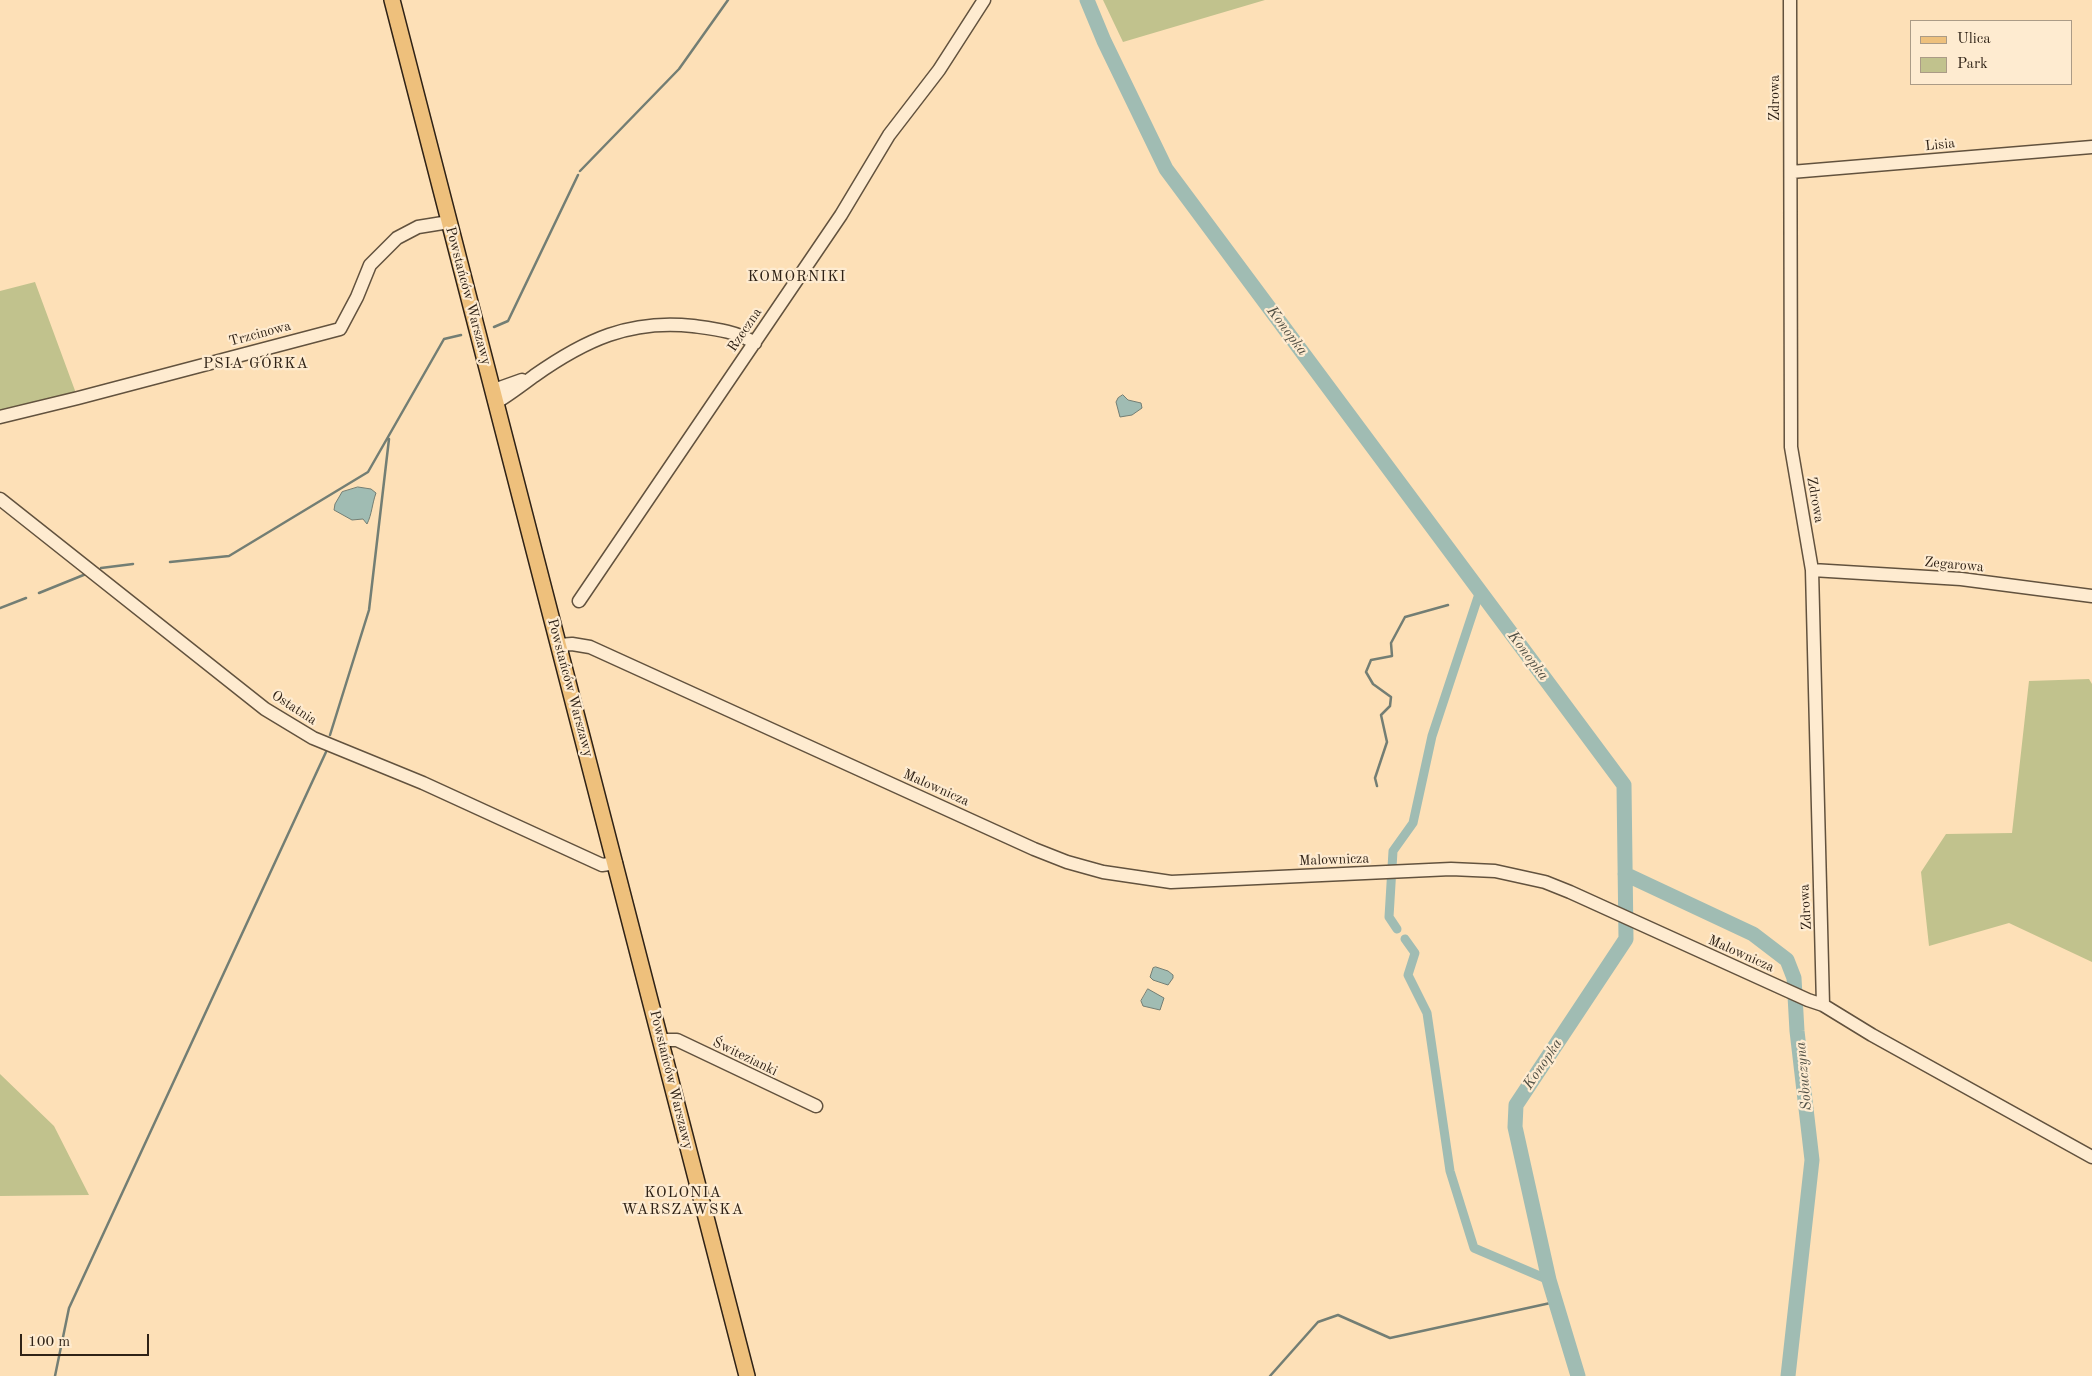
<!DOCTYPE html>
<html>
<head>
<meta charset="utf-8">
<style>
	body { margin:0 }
	#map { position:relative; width:2092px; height:1376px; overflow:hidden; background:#fde0b7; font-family:"Old Standard TT",serif }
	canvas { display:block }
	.legend { position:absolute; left:1910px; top:20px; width:162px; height:65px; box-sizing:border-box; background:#feebd0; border:1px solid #ab9b86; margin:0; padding:6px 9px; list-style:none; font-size:15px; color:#2f2216 }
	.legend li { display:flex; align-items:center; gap:10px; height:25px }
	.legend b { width:25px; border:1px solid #ab9b86 }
	.scale { position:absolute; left:20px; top:1334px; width:129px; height:22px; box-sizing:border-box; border:2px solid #2f2216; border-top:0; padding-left:6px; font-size:15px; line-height:18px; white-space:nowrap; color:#2f2216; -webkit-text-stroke:4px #feebd0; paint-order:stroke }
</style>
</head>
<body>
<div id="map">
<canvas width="2092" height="1376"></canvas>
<ul class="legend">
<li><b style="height:6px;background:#eec07c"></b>Ulica</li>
<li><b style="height:14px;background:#c1c28d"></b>Park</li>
</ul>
<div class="scale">100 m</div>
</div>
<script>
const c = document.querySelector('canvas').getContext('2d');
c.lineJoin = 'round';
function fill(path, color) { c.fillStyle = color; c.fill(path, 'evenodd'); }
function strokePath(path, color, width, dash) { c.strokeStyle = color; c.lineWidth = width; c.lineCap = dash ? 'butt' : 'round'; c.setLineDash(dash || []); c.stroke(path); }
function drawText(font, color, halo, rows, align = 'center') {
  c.font = font + ' "Old Standard TT",serif'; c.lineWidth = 4.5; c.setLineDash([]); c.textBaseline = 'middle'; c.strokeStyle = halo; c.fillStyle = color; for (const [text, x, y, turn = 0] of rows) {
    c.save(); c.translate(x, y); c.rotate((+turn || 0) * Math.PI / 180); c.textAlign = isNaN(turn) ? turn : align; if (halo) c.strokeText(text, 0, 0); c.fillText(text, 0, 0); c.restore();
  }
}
fill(new Path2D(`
	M1103 0H1265L1123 42Z
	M35 282 77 396 0 414V291Z
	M2089 679 2092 684V962L2009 923 1929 946 1921 872 1946 834 2012 833 2029 681Z
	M0 1074 54 1126 89 1195 0 1196Z`), '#c1c28d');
const water = new Path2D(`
	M1123 395 1128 400 1141 403 1142 408 1132 415 1120 417 1116 402 1118 398Z
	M358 487 371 489 376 493C372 504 372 514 367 524L363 519 352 520 334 510 335 504 342 492Z
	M1156 967 1168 971 1173 975V978L1168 985 1153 980 1150 977 1153 968Z
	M1148 989 1164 998 1160 1010 1143 1006 1141 1001Z`);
fill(water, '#a0bcb3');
strokePath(water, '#737e74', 1);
strokePath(new Path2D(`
	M580 171 679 69 728 0
	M494 327 508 321 578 175
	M170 562 229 556 368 472 444 339 461 335
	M101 568 133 564
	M39 593 86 574
	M0 608 26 598
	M330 735 369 610 389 439
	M1377 786 1375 778 1387 742 1381 715 1390 706 1391 697 1373 684 1366 672 1371 660 1392 656 1391 643 1405 617 1448 605
	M55 1376 69 1308 326 752
	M1270 1376 1318 1322 1338 1315 1390 1338 1555 1302`), '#737e74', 2.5);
strokePath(new Path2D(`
	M1397 929 1389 917 1393 851 1413 823 1432 736 1480 591
	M1405 939 1415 953 1408 975 1427 1013 1450 1171 1474 1248 1549 1280`), '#a0bcb3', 9);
strokePath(new Path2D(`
	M1087 0 1104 41 1166 169 1624 785 1626 939 1516 1105 1515 1127 1549 1280 1578 1376
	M1625 874 1753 934 1787 960 1794 978 1797 1031 1812 1160 1788 1376`), '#a0bcb3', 15);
const minor = new Path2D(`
	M1790 0 1791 447 1812 570 1823 1005
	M1791 172 2092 147
	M494 390 522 380
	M497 402C510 394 522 385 534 376 585 340 630 319 693 326 715 329 736 331 755 343
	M0 417 78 398 340 329 357 297 370 265 397 238 418 227 449 222
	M0 499 265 709 313 738 423 783 602 865 616 863
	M1812 570 1961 579 2092 596
	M579 601 841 215 889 135 939 70 984 0
	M559 645 572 644 590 647 1034 849 1067 862 1103 872 1171 882 1451 869 1495 871 1545 882 1570 892 1808 1000 1823 1005 1872 1035 2092 1157
	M661 1040H677L816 1106`);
const major = new Path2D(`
	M392 0 747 1376`);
strokePath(minor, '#62523e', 15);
strokePath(major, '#2f2216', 18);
strokePath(minor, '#feebd0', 12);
strokePath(major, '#eec07c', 15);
drawText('14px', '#2f2216', '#feebd0', [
	["Zdrowa",1775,98,-90],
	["Lisia",1940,145,-6],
	["Powstańców Warszawy",468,296,75],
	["Rzeczna",745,330,-56],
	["Trzcinowa",260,334,-15],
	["Zdrowa",1815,500,80],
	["Zegarowa",1954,565,5],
	["Powstańców Warszawy",570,688,75],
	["Ostatnia",294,708,33],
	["Malownicza",936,788,24],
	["Malownicza",1334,860,-2],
	["Zdrowa",1806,907,-93],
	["Malownicza",1741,954,24],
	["Świtezianki",745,1057,26],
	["Powstańców Warszawy",671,1080,76]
]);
c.letterSpacing = '1px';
drawText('15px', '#2f2216', '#feebd0', [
	["KOMORNIKI",797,277],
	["PSIA GÓRKA",256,364],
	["KOLONIA",683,1193],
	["WARSZAWSKA",683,1210]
]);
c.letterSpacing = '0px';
drawText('italic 15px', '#515045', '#feebd0', [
	["Konopka",1287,331,53],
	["Konopka",1528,656,53],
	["Konopka",1543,1064,-56],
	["Sobuczyna",1804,1076,-95]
]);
</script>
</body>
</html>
